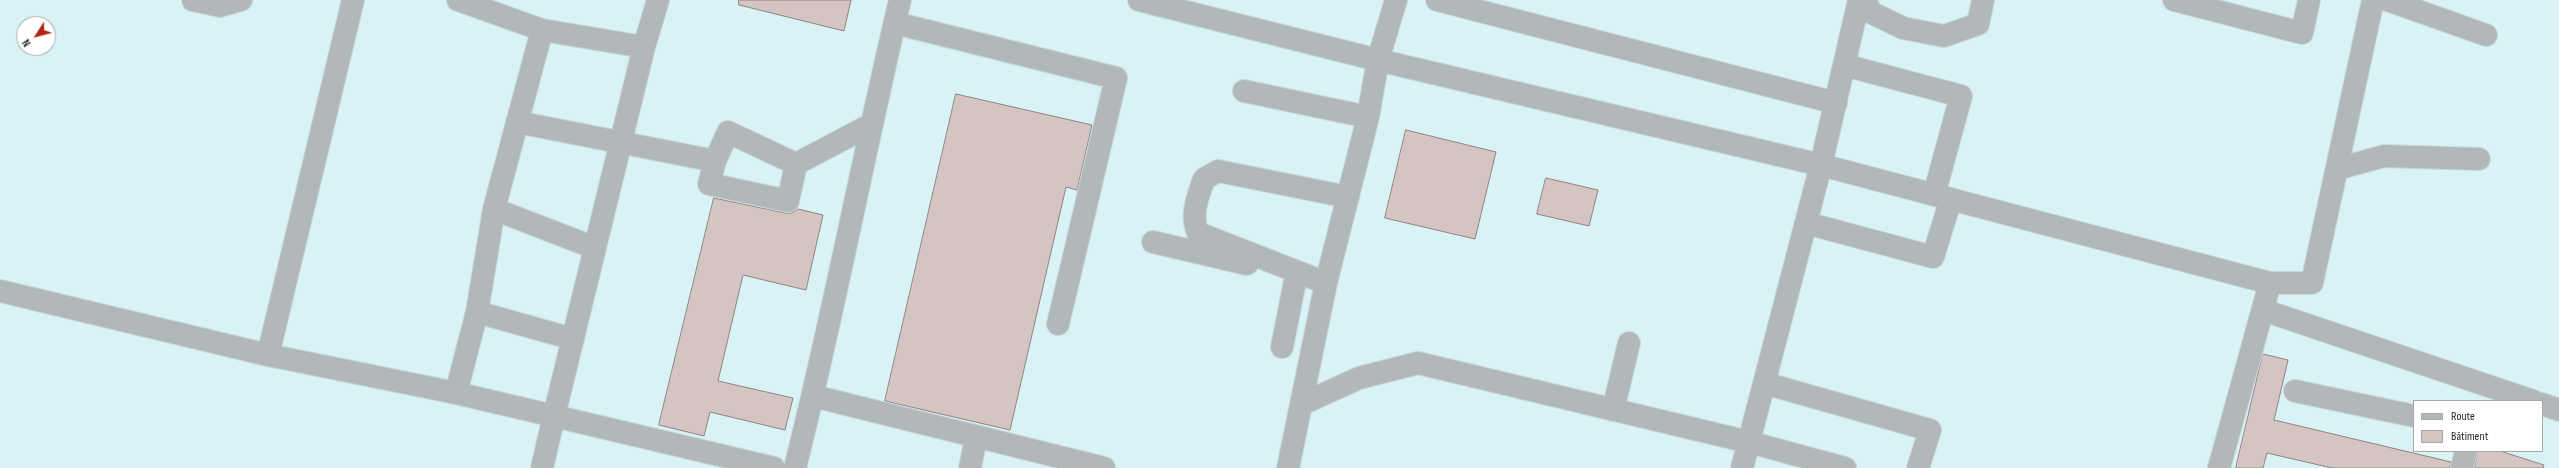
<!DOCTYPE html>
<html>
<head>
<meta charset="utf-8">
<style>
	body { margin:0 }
	#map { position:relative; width:2559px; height:468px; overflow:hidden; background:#edfcff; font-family:"Sofia Sans Condensed",sans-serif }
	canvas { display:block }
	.legend { position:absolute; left:2413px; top:400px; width:130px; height:52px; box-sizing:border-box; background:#fff; border:1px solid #a7a9a9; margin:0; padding:5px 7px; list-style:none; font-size:12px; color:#222829 }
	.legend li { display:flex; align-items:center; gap:8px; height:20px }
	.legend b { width:20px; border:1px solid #a7a9a9 }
	.north { position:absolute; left:16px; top:16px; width:40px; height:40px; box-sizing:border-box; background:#fff; border:1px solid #a7a9a9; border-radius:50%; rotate:234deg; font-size:11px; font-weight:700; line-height:16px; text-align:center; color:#222829 }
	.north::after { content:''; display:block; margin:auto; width:14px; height:18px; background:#b12313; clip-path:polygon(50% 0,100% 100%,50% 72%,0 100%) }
</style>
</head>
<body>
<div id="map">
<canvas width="2559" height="468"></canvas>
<ul class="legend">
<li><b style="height:5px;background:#b2b8b9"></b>Route</li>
<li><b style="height:11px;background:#d4c5c3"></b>Bâtiment</li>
</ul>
<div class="north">N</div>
</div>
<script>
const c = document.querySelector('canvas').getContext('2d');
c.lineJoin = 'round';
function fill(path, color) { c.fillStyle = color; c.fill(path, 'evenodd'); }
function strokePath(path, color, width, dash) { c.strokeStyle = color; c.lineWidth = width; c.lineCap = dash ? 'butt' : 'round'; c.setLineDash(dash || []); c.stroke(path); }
fill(new Path2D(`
	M0 0H2559V468H0ZM24 24H48V48H24ZM2414 401H2542V451H2414Z`), '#d8f2f6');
const building = new Path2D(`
	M739 0H851L844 31 739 5Z
	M956 94 1092 125 1077 190 1066 187 1010 430 885 401Z
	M1406 130 1496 152 1475 239 1385 218Z
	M1546 178 1598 190 1589 226 1537 214Z
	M714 198 785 213H792L798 209 823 215 806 290 743 275 718 381 793 398 785 430 710 412 704 436 659 425Z
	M2263 354 2288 360 2274 420 2451 462 2450 468H2332L2267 453 2263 468H2236Z
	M2478 451H2500L2544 465 2543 468H2475Z`);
fill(building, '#d4c5c3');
strokePath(building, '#928482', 1);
const minor = new Path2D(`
	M193 0 220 6 241 0
	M458 0 542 30 644 47
	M1139 0 1378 60 1821 165 2270 283 2219 468
	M1437 0 1836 103
	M1866 0 1870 12 1903 28 1944 36 1978 24 1983 0
	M2174 0 2302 33 2309 0
	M2387 0 2486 35
	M895 23 1116 78 1058 324
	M1844 65 1961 96 1934 195
	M1244 91 1368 117
	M517 122 715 161 709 184 788 201 796 164 870 125
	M715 161 728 132 796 164
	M2337 169 2384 156 2479 159
	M494 209 595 248
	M1806 223 1933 257 1951 199
	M1153 242 1247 264
	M1326 283 1198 233C1190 215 1198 196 1204 179L1218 171 1348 197
	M2270 283H2312L2373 0
	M0 291 268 355 456 393 554 416 644 47 658 0
	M2263 310 2533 401
	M477 312 573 339
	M1282 347 1296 276
	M268 355 353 0
	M1764 383 1930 430 1918 468
	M2295 391 2414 416
	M456 393 477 312 494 209 542 30
	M813 396 1104 468
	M1302 404 1359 378 1418 363 1749 442 1845 468
	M2542 404 2559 410
	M1613 410 1629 343
	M542 468 554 416 774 468
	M795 468C834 313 863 156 900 0
	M970 468 976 438
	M1288 468 1326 283 1368 117 1378 60 1396 0
	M1742 468 1821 165 1859 0
	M2462 468 2466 451`);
strokePath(minor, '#c8d6d8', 24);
strokePath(minor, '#b2b8b9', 22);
</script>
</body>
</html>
